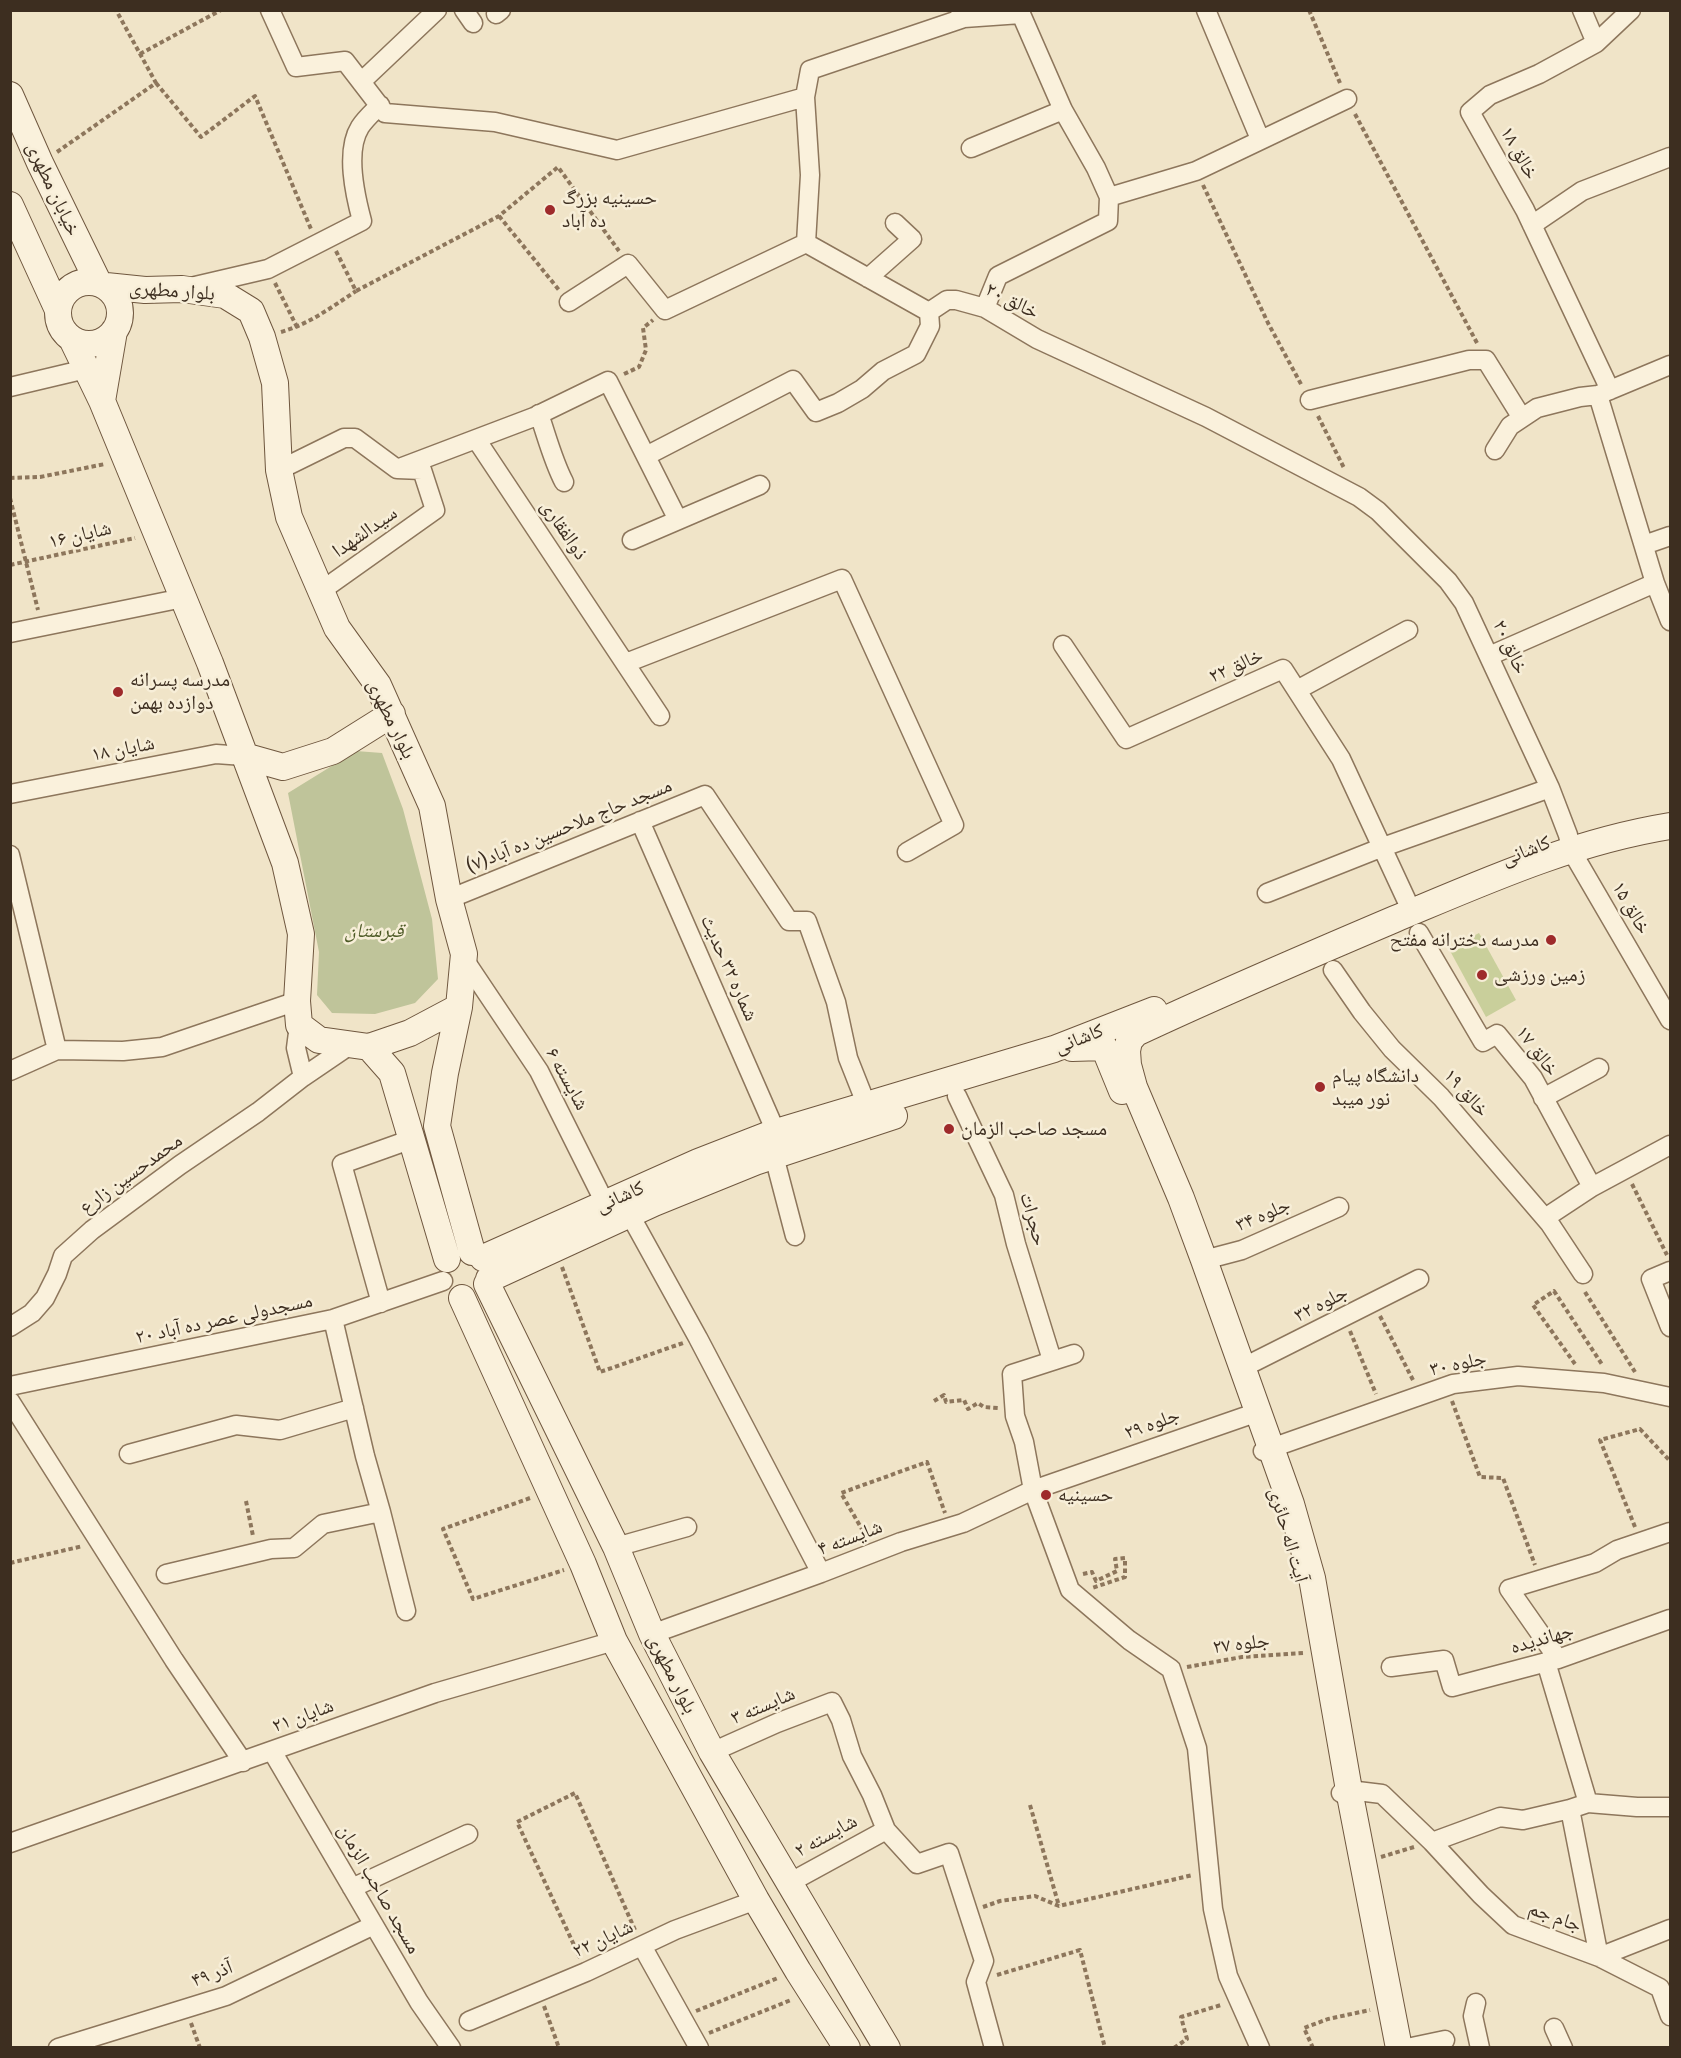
<!DOCTYPE html>
<html>
<head>
<meta charset="utf-8">
<style>
	body { margin:0 }
	#map { position:relative; width:1681px; height:2058px; overflow:hidden; background:#f0e4c8; font-family:Literata,serif }
	canvas { display:block }
	.frame { position:absolute; inset:0; border:12px solid #3d2e20; pointer-events:none }
</style>
</head>
<body>
<div id="map">
<canvas width="1681" height="2058"></canvas>
<div class="frame"></div>
</div>
<script>
const c = document.querySelector('canvas').getContext('2d');
c.lineJoin = 'round';
function fill(path, color) { c.fillStyle = color; c.fill(path, 'evenodd'); }
function strokePath(path, color, width, dash) { c.strokeStyle = color; c.lineWidth = width; c.lineCap = dash ? 'butt' : 'round'; c.setLineDash(dash || []); c.stroke(path); }
function drawText(font, color, halo, rows, align = 'center') {
  c.font = font + ' Literata,"Noto Naskh Arabic",serif'; c.lineWidth = 5; c.setLineDash([]); c.textBaseline = 'middle'; c.strokeStyle = halo; c.fillStyle = color; for (const [text, x, y, turn = 0] of rows) {
    c.save(); c.translate(x, y); c.rotate((+turn || 0) * Math.PI / 180); c.textAlign = isNaN(turn) ? turn : align; if (halo) c.strokeText(text, 0, 0); c.fillText(text, 0, 0); c.restore();
  }
}
fill(new Path2D(`
	M1479 933 1516 1000 1486 1017 1449 949Z`), '#c9cf9b');
fill(new Path2D(`
	M356 751 382 753 403 809 432 919 438 979 415 1003 375 1014 332 1013 317 995 319 952 288 793Z`), '#bfc49a');
const street = new Path2D(`
	M270 10 296 67 345 61 385 113 495 122 617 150 805 97
	M464 10 473 23
	M1206 10 1260 139
	M1582 10 1596 43
	M496 14 501 10
	M964 18 1021 14 1063 110 1096 168 1109 197 1108 221 998 276 985 308
	M361 82 437 10
	M971 148 1063 110
	M1109 197 1196 171 1347 99
	M1532 225 1582 191 1670 157
	M806 243 810 175 805 97 810 70 964 18 960 10
	M868 278 912 239 895 223
	M195 286 268 269 362 221C355 195 345 151 360 127 365 119 373 112 380 105
	M569 302 628 264 665 310 806 243 929 312 947 300H956L985 308 1037 339 1206 417 1359 497 1378 511 1448 581 1464 603 1550 788 1568 835 1571 850 1670 1020
	M10 387 86 369
	M1610 390 1525 210 1470 112 1490 95 1539 74 1596 43 1631 10
	M1310 400 1469 360H1486L1522 418
	M539 414C547 437 553 461 564 482
	M476 439 534 417 608 381 678 520
	M1495 450 1510 426 1537 408 1580 397 1598 395 1670 365
	M646 456 793 380 816 412 838 403 862 389 883 371 916 354 930 326 929 312
	M397 469 476 439 660 716
	M279 470 344 438H355L397 469 422 470 435 510 321 591
	M632 540 760 485
	M1644 545 1670 536
	M1655 583 1670 621
	M10 633 183 598
	M1063 645 1126 739 1283 669 1341 759 1412 912
	M1489 656 1655 583 1598 395
	M626 663 842 579 954 825 907 852
	M1297 690 1408 630
	M10 794 216 754 244 756
	M640 821 776 1132
	M10 855 57 1050
	M1267 893 1383 847 1550 788
	M449 899 705 795 789 921H807L836 1002 848 1058 867 1106
	M1419 933 1483 1042 1497 1034 1533 1078 1592 1187
	M464 959 539 1071 605 1203 630 1215 698 1338 821 1573
	M1333 970 1362 1012 1392 1049 1441 1097 1550 1224 1583 1274
	M299 1025 296 1048 303 1077 350 1045
	M10 1071 57 1050 123 1051 162 1047 297 1001
	M957 1096 1004 1195 1016 1244 1052 1360
	M1543 1098 1599 1068
	M774 1156 795 1236
	M1545 1218 1592 1187 1670 1145
	M1204 1260 1242 1250 1339 1207
	M1670 1271 1651 1279 1670 1327
	M381 1303 342 1164 412 1139
	M333 1319 365 1456 381 1512 406 1611
	M10 1327 32 1313 45 1298 57 1274 63 1256 92 1230 180 1165 258 1112 303 1077
	M1074 1354 1012 1374 1015 1416 1024 1442 1033 1490 1070 1590 1129 1640 1171 1669 1197 1748 1213 1909 1228 1976 1260 2048
	M1242 1368 1419 1279
	M10 1386 333 1319 443 1281
	M10 1401 174 1660 243 1762
	M1263 1451 1453 1384 1518 1376 1604 1383 1670 1397
	M129 1454 236 1425 280 1430 354 1408
	M616 1547 687 1527
	M166 1574 271 1549 294 1548 323 1524 381 1512
	M652 1634 821 1573 901 1542 963 1523 1033 1490 1258 1412
	M1558 1659 1509 1589 1595 1563 1617 1550 1670 1532
	M1391 1667 1444 1660 1452 1687 1558 1659 1670 1619
	M272 1751 419 2002 451 2048
	M712 1752 777 1723 832 1702 841 1720 852 1756 872 1795 886 1830 917 1864 949 1853 984 1961 976 1982 994 2048
	M1341 1793 1349 1790 1382 1794 1432 1842 1481 1895 1513 1925 1599 1957 1660 1988 1670 2016
	M1588 1803 1637 1807H1670
	M1570 1809 1599 1957 1670 1929
	M1432 1842 1500 1817 1523 1820 1570 1809 1588 1803 1546 1662
	M10 1843 435 1693 614 1641
	M789 1883 886 1830
	M352 1888 468 1834
	M642 1946 699 2048
	M1476 2003 1473 2016 1480 2048
	M469 2021 586 1972 675 1930 756 1900
	M1554 2028 1563 2048
	M58 2048 226 1996 374 1925
	M1407 2048 1445 2040`);
const secondary = new Path2D(`
	M10 95 40 163 98 282
	M10 205 58 310
	M58 313a31 31 0 1 1 62 0a31 31 0 1 1-62 0Z
	M106 286 145 290 182 289 225 295 251 311 262 337 275 383 279 470 289 517 337 628 378 685 432 806 449 899 464 954 459 1007 445 1073 437 1126 472 1252
	M72 339 102 401 210 663 285 863 301 934 297 1001 299 1025 319 1040 369 1047 392 1073 447 1259
	M102 401 114 331
	M244 756 283 767 333 751 392 714
	M369 1047 410 1033 459 1007
	M1072 1048 1104 1047 1122 1091
	M483 1258 698 1162 770 1134 1054 1049 1154 1010
	M489 1279 654 1203 755 1162 894 1116
	M487 1284 616 1547 652 1634 712 1752 887 2048
	M462 1298 583 1564 614 1641 756 1900 798 1971 847 2048
	M1399 2048 1349 1790 1312 1578 1291 1504 1204 1260 1181 1198 1134 1087 1128 1065 1127 1051 1129 1041 1136 1033C1221 993 1308 956 1395 919 1486 881 1572 842 1670 826`);
strokePath(street, '#8d765c', 21);
strokePath(secondary, '#6f573f', 28);
strokePath(new Path2D(`
	M1309 10 1340 83
	M140 54 221 10
	M156 83 201 137 255 96 311 229
	M1355 114 1477 343
	M57 152 156 83 116 10
	M1203 185 1268 323 1302 386
	M499 216 559 290
	M336 251 356 291 499 216 558 167 619 251
	M275 283 297 327
	M281 332C309 324 332 307 356 291
	M624 374 639 367 646 350 643 328 653 320
	M1318 416 1344 468
	M10 478 40 477 105 464
	M10 498 38 610
	M10 565 135 538
	M1632 1184 1667 1255
	M562 1267 600 1372 683 1343
	M1585 1292 1635 1372
	M1380 1316 1414 1382
	M1350 1331 1376 1394
	M1575 1364 1533 1305 1554 1291 1603 1366
	M934 1401 944 1395 946 1402 964 1400 968 1409 978 1403 984 1407 998 1408
	M1452 1401 1480 1477 1503 1478 1535 1565
	M530 1498 443 1529 473 1599 564 1570
	M246 1501 253 1536
	M1635 1527 1600 1440 1640 1429 1670 1461
	M867 1538 841 1493 927 1462 945 1513
	M10 1563 83 1546
	M1083 1574 1092 1572 1096 1581 1117 1571 1115 1559 1125 1558V1577L1092 1588
	M1187 1667 1242 1657 1304 1653
	M1030 1805 1059 1906
	M1381 1857 1414 1847
	M983 1907 1000 1901 1035 1896 1059 1906 1193 1875
	M580 1958 517 1822 575 1793 635 1930
	M997 1975 1080 1950 1105 2048
	M544 2006 559 2048
	M696 2011 778 1978
	M191 2023 200 2048
	M709 2033 791 2000
	M1174 2048 1187 2039 1181 2017 1221 2005
	M1313 2048 1304 2028 1328 2019 1370 2010`), '#8d765c', 4, [4.5, 3]);
strokePath(street, '#faf1dc', 18);
strokePath(secondary, '#faf1dc', 26);
for (const [x, y, r, color] of [
	[550,210,6,"#9e2a2b"],
	[118,692,6,"#9e2a2b"],
	[1551,940,6,"#9e2a2b"],
	[1482,975,6,"#9e2a2b"],
	[1320,1087,6,"#9e2a2b"],
	[949,1129,6,"#9e2a2b"],
	[1046,1495,6,"#9e2a2b"]
]) { const dot = new Path2D(); dot.arc(x, y, r, 0, 2 * Math.PI); c.fillStyle = color; c.fill(dot); strokePath(dot, '#f7eed8', 2); }
drawText('20px', '#3d2e20', '#f7eed8', [
	["خالق ۱۸",1519,153,61],
	["خیابان مطهری",53,189,65],
	["بلوار مطهری",172,291,4],
	["خالق ۲۰",1012,301,27],
	["ذوالفقاری",564,530,56],
	["سیدالشهدا",365,532,-35],
	["شایان ۱۶",80,535,-13],
	["خالق ۲۰",1510,647,65],
	["خالق ۲۲",1236,666,-24],
	["بلوار مطهری",391,719,64],
	["شایان ۱۸",123,749,-11],
	["مسجد حاج ملاحسین ده آباد(۷)",569,826,-22],
	["کاشانی",1526,851,-21],
	["خالق ۱۵",1631,908,60],
	["شماره ۳۲ حدیث",729,968,66],
	["کاشانی",1079,1039,-21],
	["خالق ۱۷",1537,1051,53],
	["شایسته ۶",567,1079,61],
	["خالق ۱۹",1466,1093,48],
	["محمدحسین زارع",131,1174,-36],
	["کاشانی",620,1197,-24],
	["جلوه ۳۴",1263,1215,-23],
	["حجرات",1033,1219,74],
	["جلوه ۳۲",1321,1304,-27],
	["مسجدولی عصر ده آباد ۲۰",224,1319,-12],
	["جلوه ۳۰",1458,1364,-12],
	["جلوه ۲۹",1152,1424,-20],
	["آیت اله حائری",1288,1535,74],
	["شایسته ۴",850,1538,-21],
	["جهاندیده",1542,1639,-16],
	["جلوه ۲۷",1241,1644,-7],
	["بلوار مطهری",672,1674,63],
	["شایسته ۳",763,1706,-23],
	["شایان ۲۱",303,1716,-20],
	["شایسته ۲",826,1836,-29],
	["مسجد صاحب الزمان",379,1889,60],
	["جام جم",1555,1917,20],
	["شایان ۲۲",603,1939,-25],
	["آذر ۴۹",212,1974,-21]
]);
drawText('20px', '#3d2e20', '#f7eed8', [
	["حسینیه بزرگ",562,198],
	["ده آباد",562,221],
	["مدرسه پسرانه",130,680],
	["دوازده بهمن",130,703],
	["مدرسه دخترانه مفتح",1539,940,"right"],
	["زمین ورزشی",1494,975],
	["دانشگاه پیام",1332,1076],
	["نور میبد",1332,1099],
	["مسجد صاحب الزمان",961,1129],
	["حسینیه",1058,1495]
], 'left');
drawText('italic 20px', '#4d5a26', '#f7eed8', [
	["قبرستان",374,931]
]);
</script>
</body>
</html>
